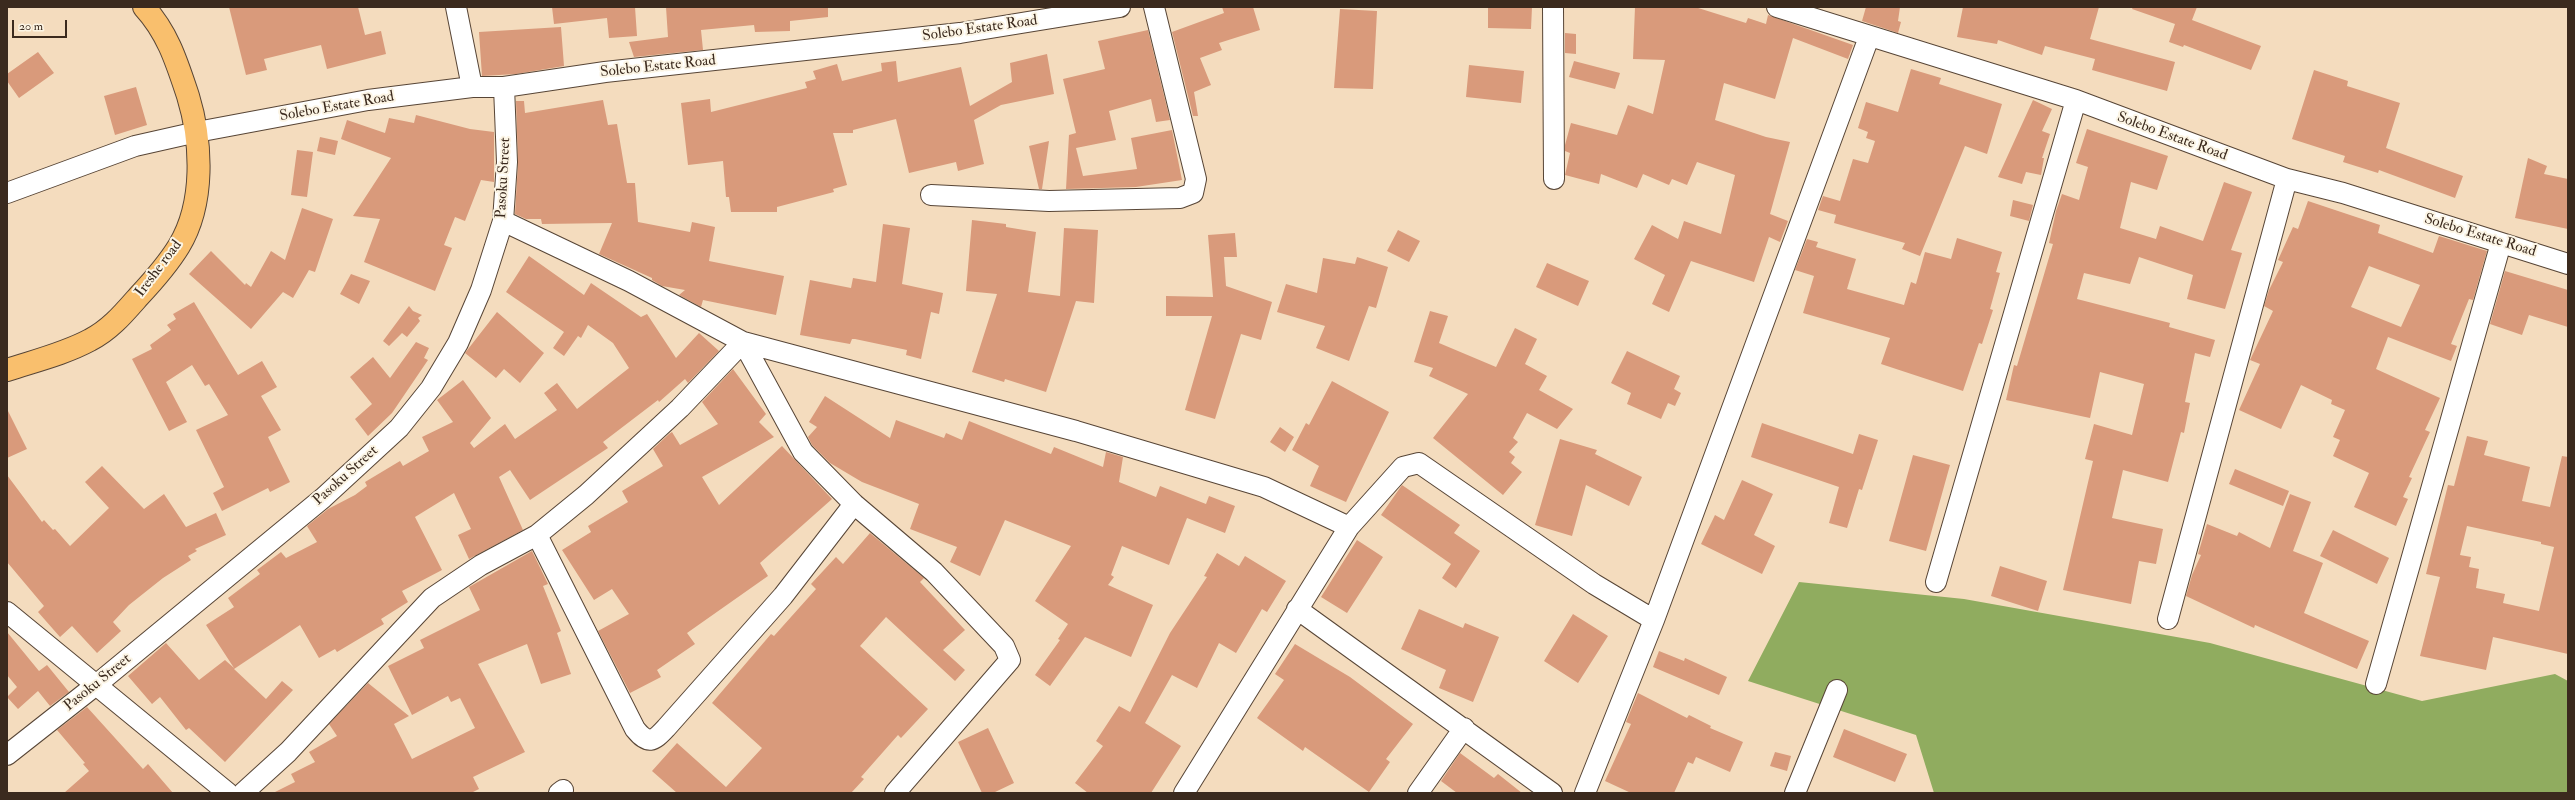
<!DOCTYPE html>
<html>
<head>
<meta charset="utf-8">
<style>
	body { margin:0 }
	#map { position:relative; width:2575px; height:800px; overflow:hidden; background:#f4dcbe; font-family:"IM FELL Double Pica",serif }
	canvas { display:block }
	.frame { position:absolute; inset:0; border:8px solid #3b2a1e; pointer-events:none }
	.scale { position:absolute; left:12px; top:20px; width:55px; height:18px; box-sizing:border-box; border:2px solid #3b2a1e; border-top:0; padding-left:5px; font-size:12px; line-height:14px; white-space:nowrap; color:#3b2a1e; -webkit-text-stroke:3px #fcf5e5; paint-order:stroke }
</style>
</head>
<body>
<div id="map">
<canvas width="2575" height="800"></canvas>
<div class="frame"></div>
<div class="scale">20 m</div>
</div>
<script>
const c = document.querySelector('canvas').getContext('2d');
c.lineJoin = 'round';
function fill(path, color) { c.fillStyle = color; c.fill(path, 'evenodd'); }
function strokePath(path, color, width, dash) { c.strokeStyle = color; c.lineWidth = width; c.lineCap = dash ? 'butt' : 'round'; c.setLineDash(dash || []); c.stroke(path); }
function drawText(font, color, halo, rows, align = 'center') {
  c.font = font + ' "IM FELL Double Pica",serif'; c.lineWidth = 4; c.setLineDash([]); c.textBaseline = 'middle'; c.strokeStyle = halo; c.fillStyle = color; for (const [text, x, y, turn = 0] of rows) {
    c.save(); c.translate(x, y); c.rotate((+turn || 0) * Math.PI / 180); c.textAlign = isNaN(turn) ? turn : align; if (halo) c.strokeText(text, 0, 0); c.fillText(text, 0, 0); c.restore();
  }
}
fill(new Path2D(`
	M1799 582 1964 599 2210 643 2422 701 2555 674 2568 681V793H1934L1916 735 1748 681Z`), '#90ac5f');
fill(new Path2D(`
	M229 7H358L365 35 381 31 386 54 327 69 321 45 264 59 267 70 246 75Z
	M552 7H635L637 36 609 38 607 18 554 24Z
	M666 7H828V17L790 21V31L755 32 754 25 701 30 703 50 634 57 629 42 668 37Z
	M1222 7H1253L1260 30 1219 43 1222 50 1200 58 1211 85 1194 92 1198 116H1193L1172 32 1224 13Z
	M1488 7H1532L1531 29 1488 28Z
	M1635 7H1695L1746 23 1748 18 1766 24 1768 15 1853 45 1848 59 1793 38 1775 99 1724 83 1715 120 1766 137 1790 142 1770 214 1788 221 1780 242 1769 237 1754 282 1691 261 1669 312 1652 304 1665 275 1634 259 1652 225 1678 239 1684 221 1721 234 1735 175 1697 162 1687 185 1672 179 1669 185 1643 174 1637 188 1601 174 1599 184 1565 175 1570 153 1565 151V145L1571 123 1617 135 1628 105 1653 114 1665 60 1633 59Z
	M1866 7H1900L1898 21 1901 22 1898 33 1862 21Z
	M1963 7H2099L2090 39 2175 62 2167 91 2092 70 2095 59 2045 46 2042 55 1998 40 1997 44 1957 37Z
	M2133 7H2197L2192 20 2261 46 2251 70 2184 45 2183 47 2169 42 2175 24 2132 9Z
	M1340 9 1377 11 1373 89 1334 88Z
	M561 27 564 66 516 74 482 76 479 32Z
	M1148 30 1170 120 1156 122 1151 99 1109 111 1116 140 1076 148 1083 176 1137 169 1131 138 1172 130 1182 180 1136 187 1066 189 1069 135 1076 133 1063 79 1105 69 1098 41Z
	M1565 33 1576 34V54L1565 53Z
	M38 52 54 73 19 98 7 81V74Z
	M1047 54 1054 94 1001 105 974 120 984 164 958 171 956 162 909 173 896 119 853 130V133H833L847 185 833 189 834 192 777 207V212H731L729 197H726L723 161 688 165 681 103 710 99 711 112 807 88 805 82 816 79 813 71 837 64 842 81 882 71 881 63 896 61 898 82 961 67 970 106 1012 82 1010 63Z
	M1574 61 1620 73 1615 89 1569 77Z
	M1469 65 1524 71 1521 103 1466 97Z
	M1911 69 1941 78 1939 84 2002 104 1987 154 1965 146 1920 256 1902 249 1905 243 1834 223 1836 215 1818 210 1823 196 1840 201 1853 159 1868 163 1875 141 1866 138 1868 132 1858 128 1866 102 1898 112Z
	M2314 70 2348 81 2347 86 2400 103 2386 148 2463 176 2455 198 2379 170 2378 173 2343 162 2345 156 2292 139Z
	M136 87 147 125 115 135 104 96Z
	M603 100 608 125 617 124 627 183H635L638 222 690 232 692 222 715 227 709 261 784 276 776 315 703 300 701 307 679 295 685 290 662 286 652 280V278L599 254 612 223 542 224 541 219H526L515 214 518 163 516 101H524L525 113Z
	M2033 100 2052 109 2042 131 2050 134 2042 158H2044L2041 175 2026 172 2022 184 1998 177Z
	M416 115 470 129 494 132V182L481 180 465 221 455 217 444 245 452 248 435 291 364 262 380 219 353 216 391 158 341 139 347 120 385 133 389 118 414 123Z
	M2087 129 2168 156 2157 190 2131 182 2120 228 2156 239 2160 226 2203 241 2224 182 2252 192 2231 250 2242 253 2225 309 2187 299 2193 275 2139 257 2130 284 2084 273 2077 299 2170 323 2169 327 2215 340 2210 357 2195 353 2185 402 2190 403 2184 433 2181 432 2168 482 2123 470 2112 518 2163 529 2156 564 2139 561 2131 604 2063 590 2093 461 2085 459 2094 424 2132 435 2144 384 2100 372 2090 418 2006 400 2014 365 2017 366 2053 244 2049 243 2056 211 2062 194 2079 200 2088 167 2076 163Z
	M320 137 338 141 335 155 317 151Z
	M1049 141 1042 189H1039L1029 146Z
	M297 150 313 152 307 197 291 195Z
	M2528 158 2547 166 2544 174 2568 179V229L2515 218Z
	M2013 200 2033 205 2029 221 2010 216Z
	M2308 201 2380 225 2378 233 2433 253 2439 236 2487 251 2473 300 2469 299 2451 344 2457 346 2451 361 2388 337 2376 369 2440 398 2425 430 2430 432 2409 477 2412 478 2403 497 2408 499 2396 526 2354 507 2369 473 2333 456 2340 440 2333 437 2345 410 2331 404 2332 400 2301 385 2281 429 2239 410 2260 364 2250 360 2273 311 2264 306 2269 290 2283 262 2278 260 2293 227 2298 229ZM2369 266 2420 285 2401 327 2351 307Z
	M302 208 333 219 315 272 309 270 293 298 283 292 251 329 189 274 211 251 245 285 246 283 251 287 271 251 285 260Z
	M972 220 1006 224V227L1036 232 1028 292 1060 296 1064 228 1098 230 1094 303 1076 301 1046 392 1005 379 1004 382 972 372 997 294 966 291Z
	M883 224 910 228 902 284 943 293 939 314 931 312 921 359 906 355 907 350 855 339H852L850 344 800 335 810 280 851 288 853 278 876 282Z
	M1398 230 1420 241 1409 262 1387 251Z
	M1235 233 1237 257H1224L1226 286 1272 302 1261 340 1241 334 1215 419 1185 410 1212 316H1166V296L1213 297 1208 235Z
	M1957 238 2002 252 1996 272 2000 273 1990 309 1993 310 1982 344 1979 343 1963 391 1881 364 1890 338 1803 313 1814 276 1795 270 1807 239 1818 242 1816 247 1856 259 1847 289 1904 305 1911 282 1916 284 1925 252 1951 259Z
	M529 256 584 295 591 283 641 317 647 314 676 358 699 333 719 351 688 383 685 379 659 402 658 400 603 442 608 448 530 500 510 470 499 477 523 530 469 559 458 535 471 529 454 493 415 517 442 570 402 591 408 602 381 619 384 624 337 652 335 649 319 658 300 625 234 669 266 699 282 681 293 690 225 762 189 728 186 730 160 697 152 704 128 676 166 643 199 680 225 660 234 668 206 625 234 607 228 598 260 574 257 570 281 552 286 558 317 542 307 526 328 509 355 495 367 486 365 482 400 461 403 466 429 451 422 437 453 422 437 400 463 380 491 418 470 443 474 448 505 424 515 439 557 410 544 393 557 383 577 409 629 368 613 343 588 325 581 338 578 336 564 356 553 348 564 332 506 292Z
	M1357 257 1388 267 1376 308 1369 306 1349 361 1316 348 1325 326 1277 312 1286 284 1317 293 1323 258 1355 264Z
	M1547 263 1589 281 1578 306 1536 287Z
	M2505 271 2568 290V327L2529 315 2522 335 2490 324Z
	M351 274 370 281 359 304 340 294Z
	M194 302 238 375 262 361 277 387 261 396 281 430 268 437 290 482 270 492 268 488 222 511 213 493 224 487 196 430 228 415 209 384 205 386 192 365 166 382 187 422 169 431 132 359 152 349 150 345 171 330 167 325 176 319 173 314Z
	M409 306 413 311 422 315 418 318 420 321 407 337 402 333 389 346 383 341Z
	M1430 311 1448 316 1439 343 1496 367 1515 328 1537 339 1525 364 1547 376 1539 390 1573 409 1557 429 1527 413 1513 438 1518 442 1509 452 1515 457 1511 463 1522 472 1503 495 1433 438 1468 394 1429 376 1433 368 1414 362Z
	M497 312 544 353 520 383 504 369 496 378 465 353Z
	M416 342 429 348 424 358 428 360 392 413 368 436 355 419 372 404 350 377 373 357 390 378Z
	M1627 351 1680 376 1674 389 1681 393 1675 406 1668 403 1661 419 1627 404 1631 393 1611 383Z
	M733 369 766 414 759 422 774 437 702 477 719 505 782 446 832 499 760 563 768 576 687 633 695 644 657 670 661 677 630 693 598 631 629 614 612 589 594 600 562 550 591 532 588 526 628 502 622 491 663 466 653 449 669 434 672 432 680 445 718 424 702 402Z
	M1332 381 1389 412 1346 502 1310 486 1319 466 1292 450 1306 423 1309 425Z
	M825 396 890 438 896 420 944 438 946 433 962 440 969 421 1051 454 1054 447 1103 467 1106 452 1123 457 1119 482 1156 497 1160 486 1206 504 1209 496 1235 506 1225 533 1187 518 1169 565 1122 546 1111 575 1114 577 1108 585 1153 605 1131 657 1085 637 1050 686 1035 675 1060 640 1058 639 1068 624 1035 601 1071 546 1005 520 980 576 950 562 957 547 910 529 919 504 862 482 830 463 812 445 808 437 817 427 809 422Z
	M7 409 27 449 7 458Z
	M1762 423 1853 454 1859 434 1878 440 1862 490 1859 489 1847 528 1829 523 1839 487 1751 457Z
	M1280 427 1294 437 1285 452 1270 442Z
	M2467 436 2488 441 2484 455 2530 467 2522 501 2550 507 2562 456 2568 457V654L2493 637 2486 670 2420 656 2440 577 2426 574 2448 485 2454 486ZM2467 526 2541 542V544L2554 547 2539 611 2503 603 2505 594 2476 588 2479 569 2469 567 2471 557 2460 555Z
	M1560 439 1597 450 1595 454 1642 477 1629 506 1586 485 1572 536 1535 525Z
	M1913 455 1950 465 1926 551 1889 541Z
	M102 466 144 509 164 494 186 527 216 513 226 535 195 549 197 551 188 556 191 560 163 578 129 605 113 622 121 631 97 653 72 626 60 637 38 612 44 606 7 562V475L42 522 44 520 53 530 55 529 70 546 109 508 85 482Z
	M2235 469 2289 491 2283 506 2229 484Z
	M1742 480 1773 494 1754 535 1775 546 1762 574 1701 544 1715 515 1724 520Z
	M1402 485 1460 525 1454 533 1480 551 1456 588 1442 578 1451 564 1381 515Z
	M2290 494 2311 502 2293 551 2323 563 2304 613 2369 641 2357 669 2255 625 2254 628 2186 596 2192 575 2201 555 2198 554 2207 524 2237 536 2239 532 2270 548Z
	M2333 530 2389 558 2377 584 2320 556Z
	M870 533 924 578 920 582 965 630 943 650 965 670 955 681 886 617 860 646 928 709 901 738 898 735 861 777 864 779 851 793H677L652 771 677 743 726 787 762 748 712 703 771 634 774 636 816 589 811 584 836 557 843 564Z
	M1357 540 1383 557 1347 613 1321 597Z
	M532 551 548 584 543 586 561 631 557 633 571 674 541 684 527 644 478 664 525 752 473 777 479 789 471 793H273L295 782 291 774 315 762 309 752 337 736 329 724 368 683 409 716 394 724 412 759 475 728 460 698 451 702 448 696 412 715 388 666 424 648 420 640 480 610 469 587Z
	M1217 553 1239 566 1245 556 1286 581 1267 612 1262 609 1236 653 1219 643 1197 688 1172 675 1145 723 1181 746 1151 793H1088L1075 783 1103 746 1096 741 1119 706 1130 712 1170 633 1207 577 1204 576Z
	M2000 566 2047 581 2038 611 1991 596Z
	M1419 609 1463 628 1465 623 1499 637 1473 702 1439 688 1446 670 1401 649Z
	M1573 614 1608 636 1578 683 1544 661Z
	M7 632 39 671 47 665 69 692 50 706 38 691 18 709 7 697 17 687 7 675Z
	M1295 644 1350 677 1413 724 1386 759 1390 762 1369 792 1305 747 1303 751 1257 718 1284 680 1275 674Z
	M1659 651 1684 661 1685 658 1727 677 1719 695 1653 667Z
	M1638 693 1687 718 1689 715 1711 726 1710 728 1743 742 1730 772 1696 757 1693 764 1688 762 1674 793H1631L1605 781 1631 724 1626 722Z
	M87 707 143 769 148 764 173 793H64L89 771 83 764 85 763 57 730Z
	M988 728 1014 783 993 793H982L958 742Z
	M1844 729 1907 754 1895 782 1833 757Z
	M1775 752 1791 756 1787 771 1770 766Z
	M1460 753 1494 778 1498 774 1522 793H1457L1441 781Z`), '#d99a7b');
const minor = new Path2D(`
	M456 7 472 87
	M1553 7 1554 179
	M1777 7 2076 100 2287 179 2343 193 2568 264
	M7 193 135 146 197 132 368 100 472 87H504L605 72 960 33 1120 7
	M931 195 1049 201 1180 198 1193 193 1196 179 1154 7
	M503 221 629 281 743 342 1076 431 1264 487 1349 527
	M537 535 635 729C648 745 653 742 666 728L783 596 854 504
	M1936 582 2076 100
	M1297 609 1552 793
	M7 612 228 793
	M2168 619 2287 179
	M2376 684 2501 243
	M7 755 96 685 323 498 399 428 431 388 458 343 481 290 503 221 507 162 504 87
	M243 793 288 752 432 598 481 565 537 535 586 495 680 408 743 342 803 452 854 504 934 572 1004 646 1010 660 895 793
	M559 793 563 790
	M1184 793 1349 527 1403 467 1419 463 1594 584 1654 620
	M1418 793 1464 728
	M1585 793 1654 620 1869 37
	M1795 793 1837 690`);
const major = new Path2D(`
	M7 370C34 361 64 354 90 340 110 330 124 313 139 296 154 280 168 264 179 246 205 203 202 142 188 96 177 63 168 33 144 7`);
strokePath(minor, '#574536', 22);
strokePath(major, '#574536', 24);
strokePath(minor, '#fff', 20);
strokePath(major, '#f9bf6d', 22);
drawText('15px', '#3b2a1e', '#fcf5e5', [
	["Solebo Estate Road",980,29,-8],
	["Solebo Estate Road",658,67,-6],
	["Solebo Estate Road",337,107,-10],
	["Solebo Estate Road",2172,137,20],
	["Pasoku Street",504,178,-87],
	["Solebo Estate Road",2480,236,17],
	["Ireshe road",159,269,-53],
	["Pasoku Street",346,476,-42],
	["Pasoku Street",98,683,-39]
]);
</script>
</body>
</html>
